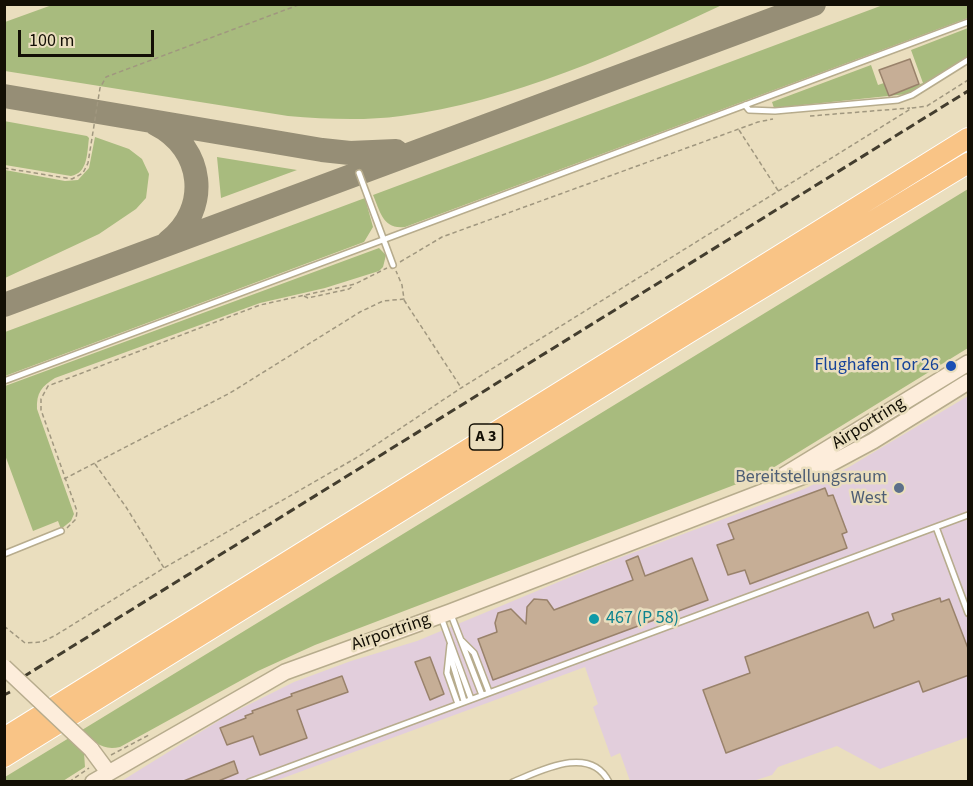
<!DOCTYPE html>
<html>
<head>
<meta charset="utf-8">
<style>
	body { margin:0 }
	#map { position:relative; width:973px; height:786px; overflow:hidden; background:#eadebe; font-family:"Source Sans 3",sans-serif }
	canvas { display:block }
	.frame { position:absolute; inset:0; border:6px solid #130f05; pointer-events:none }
	.scale { position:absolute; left:18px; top:30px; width:136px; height:27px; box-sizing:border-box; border:3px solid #130f05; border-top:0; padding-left:8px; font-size:18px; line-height:21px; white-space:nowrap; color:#130f05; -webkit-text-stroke:4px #eadebe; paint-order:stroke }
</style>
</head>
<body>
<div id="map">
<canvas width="973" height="786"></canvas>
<div class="frame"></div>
<div class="scale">100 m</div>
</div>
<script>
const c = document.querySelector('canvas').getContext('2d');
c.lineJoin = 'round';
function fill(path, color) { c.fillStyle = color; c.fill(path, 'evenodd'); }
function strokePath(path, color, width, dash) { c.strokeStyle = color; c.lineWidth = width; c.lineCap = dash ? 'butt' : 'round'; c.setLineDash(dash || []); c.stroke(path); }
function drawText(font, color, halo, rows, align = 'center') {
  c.font = font + ' "Source Sans 3",sans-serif'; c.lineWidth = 5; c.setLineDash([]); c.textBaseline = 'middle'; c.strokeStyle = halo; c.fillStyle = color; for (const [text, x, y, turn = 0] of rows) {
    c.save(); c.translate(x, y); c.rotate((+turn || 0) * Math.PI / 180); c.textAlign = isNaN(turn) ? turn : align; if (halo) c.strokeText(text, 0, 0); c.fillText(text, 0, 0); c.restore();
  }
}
fill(new Path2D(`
	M968 396V737L880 769 837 746 778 767 772 775 753 781H630L620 753 611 757 593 707 598 704 585 667 275 781 120 782 228 715 294 682 351 661 417 641 592 568 804 489 849 467Z`), '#e2cedc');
fill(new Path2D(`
	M52 5V4L722 5C626 50 507 103 401 116 364 121 325 119 288 116L5 71V22Z
	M883 5H968V18L405 227C383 230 380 211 373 195Z
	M968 28V57L907 94 774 108 772 102 871 65 878 85 884 83 889 95 923 83 911 50Z
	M4 121 87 136 89 138C87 153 88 173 71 176L5 165Z
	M95 137 129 149 142 159 149 174 146 198 136 209 99 234 5 278V170L65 181 78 180 89 168Z
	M217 157 297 170 221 198Z
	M968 189V348L763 474 315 645 258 671 120 747C102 751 95 742 82 730Z
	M365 198 373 227 364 242 5 376V332Z
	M379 248 386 255 383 267 379 271 325 288 260 303 55 378C42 386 36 393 37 409L74 514 71 521 61 529 58 521 33 531 5 455V386Z
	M69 738 84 753 85 767 63 781 5 782V777Z`), '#a8bb7e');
strokePath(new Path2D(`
	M4 96 322 150 350 153 396 151
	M156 124C204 148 211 209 168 242
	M4 305 814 4`), '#968e76', 24);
const building = new Path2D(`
	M910 59 919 84 889 96 879 70Z
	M825 488 828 496 833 495 847 532 842 534 847 548 750 584 745 570 728 575 717 545 734 539 728 524Z
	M638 556 645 576 692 558 708 600 493 680 478 639 497 632 495 623 498 613 511 609 526 624 527 607 534 599 547 600 554 610 633 580 626 561Z
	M940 598 941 602 949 599 969 651V675L923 692 919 681 726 753 703 690 750 673 745 657 868 612 874 628 894 620 892 614Z
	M430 657 444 694 430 700 415 662Z
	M342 676 348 692 297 710 307 738 260 755 253 736 227 745 220 728 246 718 245 716 253 713 252 711 292 696 291 694Z
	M234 761 238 773 216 782H181Z`);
fill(building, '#c6ae96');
strokePath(building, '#99826b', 1.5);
const lane = new Path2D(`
	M745 105 749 110 775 111 898 100 912 95 968 60
	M359 173 393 265
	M4 381 968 22
	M936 527 968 613
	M4 554 61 531
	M450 612 482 695
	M441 617 471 699
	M462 641 474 653 489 692
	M450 645 447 673 458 704
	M450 655 464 701
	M249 782 968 515
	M513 782C540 771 590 744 609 782`);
const secondary = new Path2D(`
	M781 477 968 363
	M91 749 108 772
	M93 782 285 672 450 612 817 471 873 441 968 382`);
const highway = new Path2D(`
	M4 738 968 138
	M4 757 690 332 968 163`);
strokePath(lane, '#b7ac8d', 8);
strokePath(secondary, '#b7ac8d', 18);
strokePath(highway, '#fff', 22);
strokePath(new Path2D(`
	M810 116 910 108
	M739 130 779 192
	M4 168 72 179 83 173 88 163 100 88 106 77 301 4
	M400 262 442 237 758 122 773 119
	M304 296 308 298 349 289 353 286
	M404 300 460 386
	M95 464 126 507 164 568
	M64 479 230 393 360 312 383 301 404 299 402 285 396 271
	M67 528 76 519 77 511 41 410V399L48 386 260 305 355 284 387 268
	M4 626 25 643 42 642 56 635 164 568 356 458 461 388 912 108 927 106 968 80
	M111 755 149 735
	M69 782 89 768`), '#a0977f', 1.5, [4.5, 3]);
strokePath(lane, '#fff', 5);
strokePath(secondary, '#fdeddb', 15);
strokePath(highway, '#f9c486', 20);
strokePath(new Path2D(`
	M23 677 968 91
	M4 695 10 692`), '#433d2e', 3, [9, 4.5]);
const secondaryBridge = new Path2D(`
	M4 667 91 749`);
strokePath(secondaryBridge, '#b7ac8d', 18, []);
strokePath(secondaryBridge, '#fdeddb', 15);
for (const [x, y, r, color] of [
	[951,366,6,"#1a4fb4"],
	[899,488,6,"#5c6f8a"],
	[594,619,6,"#0f9aa8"]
]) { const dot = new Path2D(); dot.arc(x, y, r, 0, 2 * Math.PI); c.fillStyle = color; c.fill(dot); strokePath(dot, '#eadebe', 2); }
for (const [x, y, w] of [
	[486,437,33]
]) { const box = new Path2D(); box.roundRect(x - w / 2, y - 13, w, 26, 4.5); c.fillStyle = '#eadebe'; c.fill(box); strokePath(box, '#130f05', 1.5); }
drawText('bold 16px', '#130f05', null, [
	["A 3",486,437]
]);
drawText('18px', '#164399', '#eadebe', [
	["Flughafen Tor 26",939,366]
], 'right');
drawText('18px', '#130f05', '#eadebe', [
	["Airportring",869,424,-32],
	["Airportring",391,633,-19]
]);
drawText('18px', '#4e5e75', '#eadebe', [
	["Bereitstellungsraum",887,478],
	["West",887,499]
], 'right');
drawText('18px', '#0d838f', '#eadebe', [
	["467 (P 58)",606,619]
], 'left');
</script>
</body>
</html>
